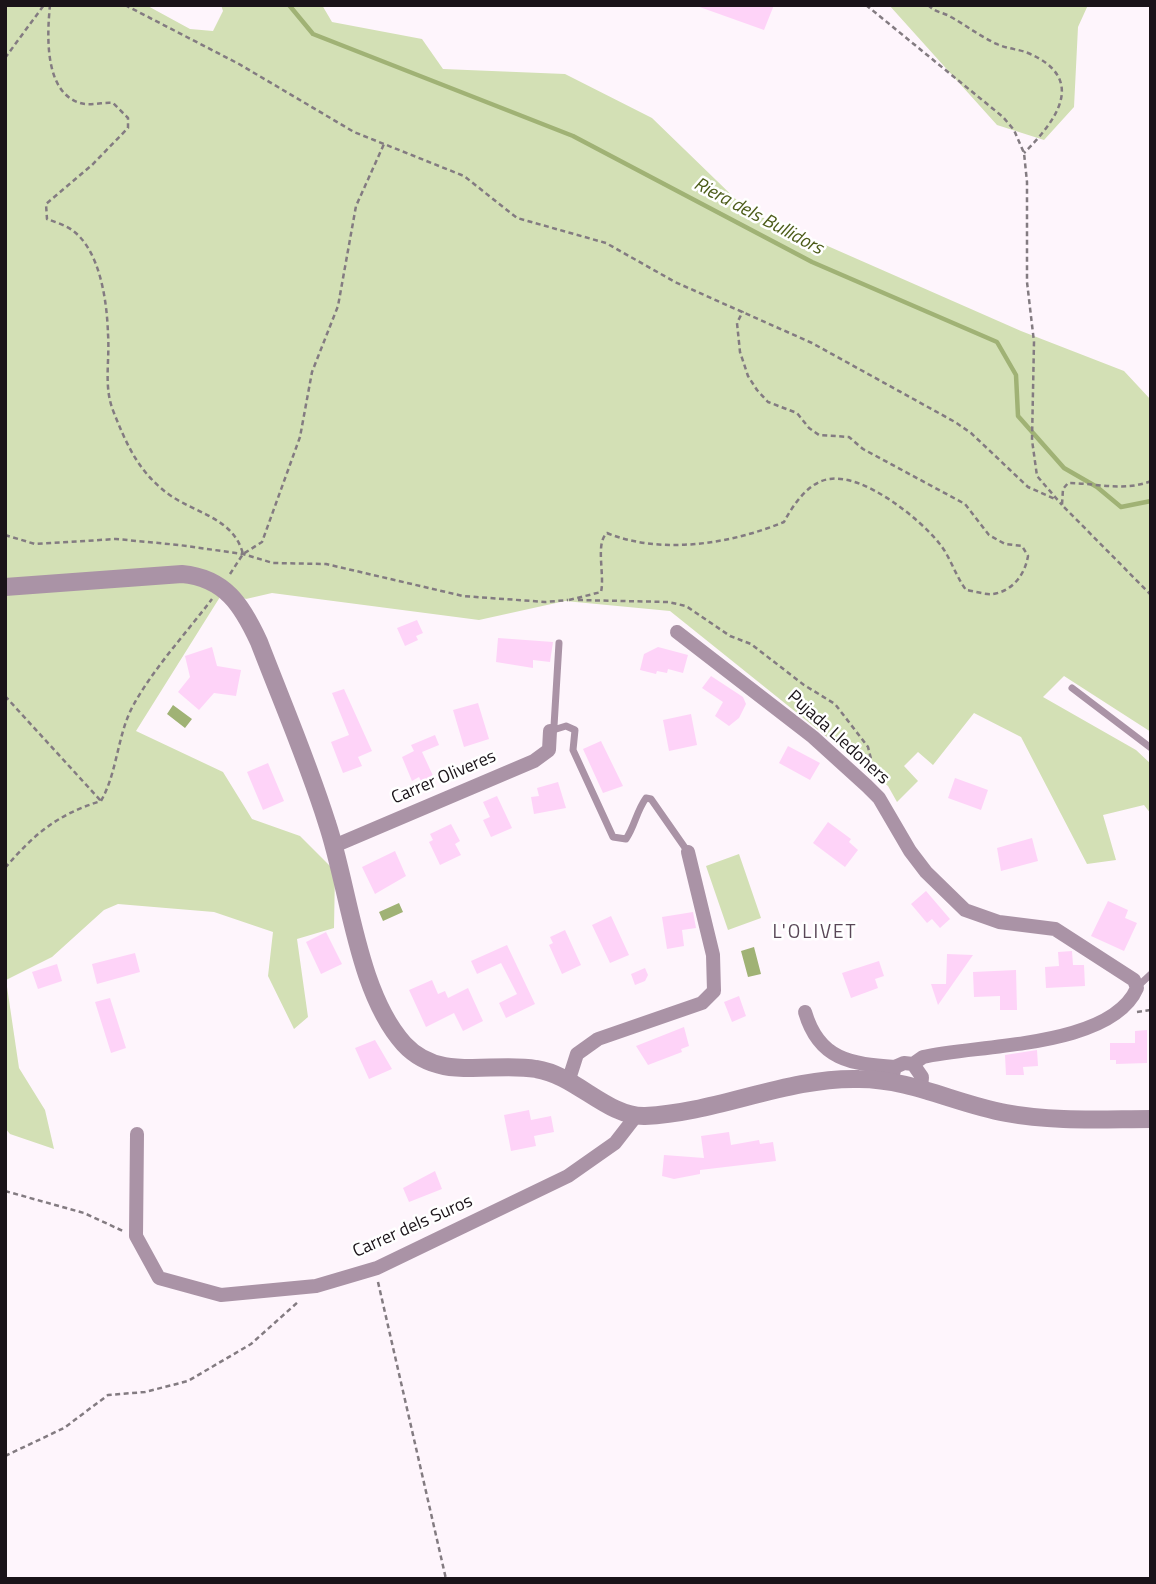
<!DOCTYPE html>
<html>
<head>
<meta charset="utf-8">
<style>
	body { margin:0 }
	#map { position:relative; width:1156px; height:1584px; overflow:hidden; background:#fef5fc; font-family:"Titillium Web",sans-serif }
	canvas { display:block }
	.frame { position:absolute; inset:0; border:7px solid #1a1319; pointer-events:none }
</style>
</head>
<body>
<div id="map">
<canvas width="1156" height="1584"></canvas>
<div class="frame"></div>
</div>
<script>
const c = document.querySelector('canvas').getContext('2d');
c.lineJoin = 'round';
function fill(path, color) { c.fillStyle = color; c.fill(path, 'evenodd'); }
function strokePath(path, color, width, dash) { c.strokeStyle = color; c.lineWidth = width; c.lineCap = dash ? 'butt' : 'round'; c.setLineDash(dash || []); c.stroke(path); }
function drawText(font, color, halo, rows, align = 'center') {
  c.font = font + ' "Titillium Web",sans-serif'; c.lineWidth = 5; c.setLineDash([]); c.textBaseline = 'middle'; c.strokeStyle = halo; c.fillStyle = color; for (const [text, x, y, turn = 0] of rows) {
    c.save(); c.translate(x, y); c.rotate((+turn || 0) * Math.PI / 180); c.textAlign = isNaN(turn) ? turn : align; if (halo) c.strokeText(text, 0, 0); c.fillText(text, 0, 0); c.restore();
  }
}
fill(new Path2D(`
	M5 5H146L190 29 213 31 223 11 221 5H322L332 22 422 39 443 69 565 74 652 118 748 211 1021 331 1124 371 1151 400V732L1064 676 1043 697 1136 750 1151 764V814L1144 805 1103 815 1116 860 1087 864 1021 737 974 713 933 765 918 752 904 766 918 781 897 802 888 786 670 611 565 601 479 620 272 593 246 599 225 589 136 731 223 772 252 819 300 836 335 871 334 928 297 939 308 1017 294 1029 268 976 273 932 214 912 118 904 104 910 52 957 6 980 19 1068 45 1110 54 1149 10 1134 5 1128Z
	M889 5H1088L1078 27 1074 107 1044 140 997 125Z
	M739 854 761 918 728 930 706 866Z`), '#d3e0b5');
fill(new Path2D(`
	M173 705 192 719 185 728 167 714Z
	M399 903 403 912 383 921 379 912Z
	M754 947 761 974 748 977 741 951Z`), '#a0b275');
strokePath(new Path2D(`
	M289 5 313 34 573 136 812 262 997 342 1016 375 1018 416 1064 468 1097 487 1121 507 1151 501`), '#a0b275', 4.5);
fill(new Path2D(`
	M694 5H774L764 30Z
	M417 620 423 633 416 636 418 640 405 646 397 628Z
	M498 638 553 642 550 662 533 660V668L496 662Z
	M212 647 217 666 241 670 236 696 214 693 199 710 178 692 190 677 185 656Z
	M658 647 688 655 683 673 668 669 667 673 657 671 656 674 640 670 644 654Z
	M711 676 743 697 746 704 739 718 729 726 715 716 723 702 702 688Z
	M344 689 372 751 358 757 362 766 343 773 331 742 349 735 332 693Z
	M478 703 489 739 464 747 453 710Z
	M691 714 697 745 669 751 663 720Z
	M435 735 439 745 422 752 435 780 423 785 419 777 412 781 402 757 414 751 411 745Z
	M601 741 623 786 603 793 583 749Z
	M788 746 820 763 810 780 779 763Z
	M268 763 284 801 263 810 247 772Z
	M955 778 988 790 981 810 948 798Z
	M558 782 566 808 534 814 531 797 539 796 537 788Z
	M497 796 512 828 491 837 483 820 490 817 483 802Z
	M828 822 851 839 849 842 858 850 845 867 813 843Z
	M451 824 460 841 455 844 461 855 440 865 429 842 433 840 430 834Z
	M1032 838 1038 861 1001 871 997 848Z
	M395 851 406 876 375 894 362 867Z
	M926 891 950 919 940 928 932 919 927 923 911 904Z
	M1108 901 1128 910 1125 918 1137 923 1124 951 1091 936Z
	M693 912 696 928 682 930 684 946 667 949 662 917Z
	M611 916 629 955 610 963 592 925Z
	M565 930 581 965 562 974 549 945 553 943 550 937Z
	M326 932 342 964 321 974 306 942Z
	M507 945 535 1004 506 1018 499 1003 517 994 501 963 477 974 471 961Z
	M1072 951 1073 965H1084L1085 986 1046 988 1045 967 1059 966 1058 952Z
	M135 953 140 972 97 984 92 964Z
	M947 954 973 955 938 1005 931 984H946Z
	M879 961 884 976 875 979 878 988 851 998 842 973Z
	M57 964 62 981 38 989 32 972Z
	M645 968 648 975 645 981 635 985 631 974Z
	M1016 970 1017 1010H1000V996L974 997 973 972Z
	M432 980 438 994 445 991 448 998 468 988 483 1021 463 1031 454 1013 426 1027 409 990Z
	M739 996 746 1016 732 1022 724 1002Z
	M110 998 126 1048 111 1053 95 1002Z
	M684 1027 689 1046 681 1049 682 1052 648 1065 636 1046Z
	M1147 1030V1063L1116 1064V1060H1110V1043H1135V1031Z
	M375 1040 392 1069 369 1079 355 1048Z
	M1037 1050 1038 1066 1023 1067 1024 1075H1006L1005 1055Z
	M529 1110 531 1120 551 1116 554 1132 534 1136 536 1146 511 1151 504 1115Z
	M729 1132 731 1145 759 1140 760 1144 773 1142 776 1161 700 1170V1174L674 1179 662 1176 664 1155 704 1158 701 1136Z
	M435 1171 442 1189 409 1202 403 1188Z`), '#fed3f8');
strokePath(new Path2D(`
	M50 5C47 35 44 92 80 103 90 106 102 102 113 103L128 118V128L92 165 46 204 47 219C55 222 65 225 72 230 100 250 107 301 108 334 110 361 103 387 114 413 126 443 137 468 162 489 189 513 233 515 243 554
	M125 5 239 64 354 132 464 176 517 218 606 243 675 282 812 343 955 422 971 433 1028 487 1055 499
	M866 5 1003 117 1014 130 1024 153 1027 182V282L1034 342 1032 440 1037 476 1062 505
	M928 5C936 13 943 12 951 17 967 26 981 37 997 44 1007 49 1019 49 1028 53 1089 79 1055 122 1024 153
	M5 58 44 5
	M1151 481C1124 492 1095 483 1068 483L1063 489 1062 505 1151 595
	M5 535 35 544 116 539 179 545 243 554 273 563 326 564 463 596 545 602 568 600
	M230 574 243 554 262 542 300 437 312 372 338 306 356 206 384 144
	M569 600 601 592C605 575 595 543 607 533 660 555 731 544 784 522 793 505 809 481 830 479 864 474 919 518 939 543 950 556 955 575 966 590 974 591 986 595 993 594 1013 591 1025 574 1028 556L1022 546 1005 544 989 535 965 504 863 449 849 437 819 435 809 428 797 413 768 402 757 390 748 376 740 352 737 323 743 311
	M578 600 668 602 686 606 730 636 751 644 804 685 835 704 868 747 875 775
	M5 696 101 801
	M5 868C34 834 58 814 101 801 118 771 117 734 134 704 154 668 187 632 212 599
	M1137 1012 1151 1010
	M5 1191 84 1213 123 1231
	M378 1282 446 1579
	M5 1456 64 1428 108 1395 145 1392 188 1381 251 1344 298 1302`), '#837b81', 2.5, [5, 3.5]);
strokePath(new Path2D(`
	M1072 688 1151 748
	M550 731 566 726 575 730 573 750 613 837 626 839C635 826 636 812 646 798L651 799 688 852
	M551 731 554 726 559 643
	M1137 987 1151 974`), '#aa93a6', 7);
strokePath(new Path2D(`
	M677 632 813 737 867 786 879 798 910 851 926 872 965 910 999 922 1055 929 1134 980 1137 988C1111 1048 979 1044 923 1057L913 1064 904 1063 895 1067 891 1081
	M334 846 534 761 549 750 550 731
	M805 1012C819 1060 851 1064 895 1067
	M913 1064 922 1077 921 1088
	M569 1079 577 1054 598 1039 702 1003 714 991 713 955 688 852
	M137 1134 136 1236 159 1278 221 1295 316 1286 377 1268 568 1176 615 1143 636 1116`), '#aa93a6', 14);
strokePath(new Path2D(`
	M5 587 182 574C225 578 242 605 259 642 282 702 308 762 327 823 349 888 357 992 404 1044 440 1083 491 1061 536 1069 576 1075 607 1117 645 1116 717 1113 787 1077 859 1079 911 1079 956 1104 1006 1113 1053 1122 1103 1119 1151 1119`), '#aa93a6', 18);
drawText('18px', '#1a1319', '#fff', [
	["Pujada Lledoners",838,738,42],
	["Carrer Oliveres",444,778,-23],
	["Carrer dels Suros",413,1227,-24]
]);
drawText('italic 19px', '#4c5c19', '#fff', [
	["Riera dels Bullidors",758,217,28]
]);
c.letterSpacing = '2px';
drawText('19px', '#594757', '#fff', [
	["L'OLIVET",815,933]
]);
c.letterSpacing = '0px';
</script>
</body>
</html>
